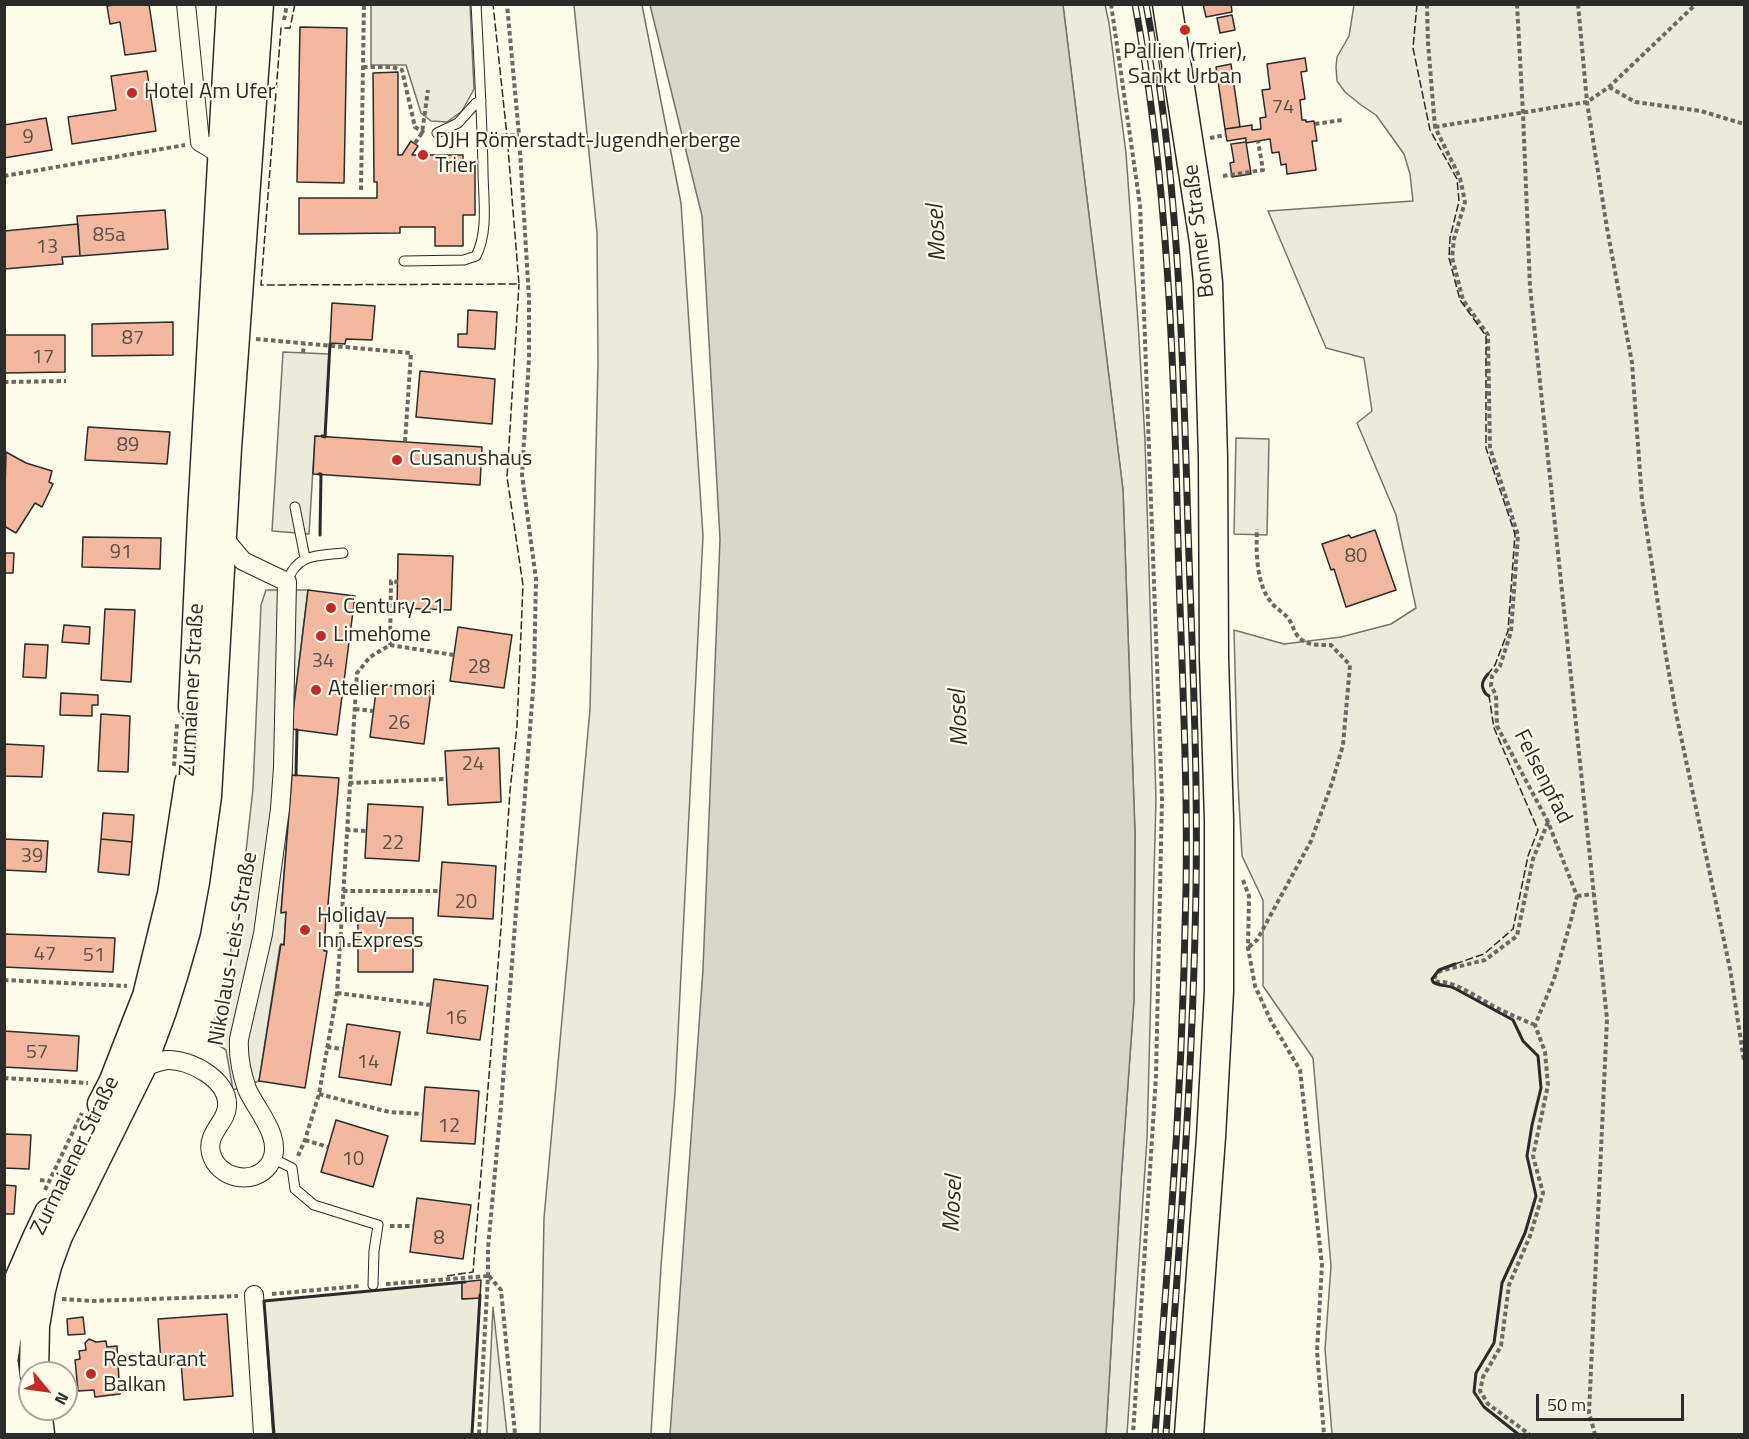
<!DOCTYPE html>
<html>
<head>
<meta charset="utf-8">
<style>
	body { margin:0 }
	#map { position:relative; width:1749px; height:1439px; overflow:hidden; background:#fdfbea; font-family:"Titillium Web",sans-serif }
	canvas { display:block }
	.frame { position:absolute; inset:0; border:6px solid #2b2b2b; pointer-events:none }
	.north { position:absolute; left:18px; top:1361px; width:60px; height:60px; box-sizing:border-box; background:#fdfbea; border:2px solid #a9a89e; border-radius:50%; rotate:119deg; font-size:16px; font-weight:700; line-height:24px; text-align:center; color:#2b2b2b }
	.north::after { content:''; display:block; margin:auto; width:21px; height:27px; background:#c62828; clip-path:polygon(50% 0,100% 100%,50% 72%,0 100%) }
	.scale { position:absolute; left:1536px; top:1394px; width:148px; height:27px; box-sizing:border-box; border:3px solid #2b2b2b; border-top:0; padding-left:8px; font-size:18px; line-height:21px; white-space:nowrap; color:#2b2b2b; -webkit-text-stroke:4px #fdfbea; paint-order:stroke }
</style>
</head>
<body>
<div id="map">
<canvas width="1749" height="1439"></canvas>
<div class="frame"></div>
<div class="north">N</div>
<div class="scale">50 m</div>
</div>
<script>
const c = document.querySelector('canvas').getContext('2d');
c.lineJoin = 'round';
function fill(path, color) { c.fillStyle = color; c.fill(path, 'evenodd'); }
function strokePath(path, color, width, dash) { c.strokeStyle = color; c.lineWidth = width; c.lineCap = dash ? 'butt' : 'round'; c.setLineDash(dash || []); c.stroke(path); }
function drawText(font, color, halo, rows, align = 'center') {
  c.font = font + ' "Titillium Web",sans-serif'; c.lineWidth = 4.5; c.setLineDash([]); c.textBaseline = 'middle'; c.strokeStyle = halo; c.fillStyle = color; for (const [text, x, y, turn = 0] of rows) {
    c.save(); c.translate(x, y); c.rotate((+turn || 0) * Math.PI / 180); c.textAlign = isNaN(turn) ? turn : align; if (halo) c.strokeText(text, 0, 0); c.fillText(text, 0, 0); c.restore();
  }
}
const green = new Path2D(`
	M376 4 470 5 474 89 462 111 447 122 431 121 421 113 406 65H371V5Z
	M574 5H642L681 203 703 536 675 1093 661 1266 651 1434H540L544 1218 590 709 598 363 597 232Z
	M1063 5H1105L1109 23 1126 153 1138 322 1145 440 1156 799 1147 1139 1127 1434H1106L1121 1181 1134 1000 1135 833 1123 490Z
	M1354 5H1744V1434H1332L1325 1349 1331 1266 1313 1058 1263 986V900L1242 856 1238 783 1234 630 1284 644 1341 637 1391 624 1416 608 1396 515 1357 423 1372 411 1364 358 1326 348 1268 211 1413 201 1410 174 1404 154 1376 115 1361 105 1345 92 1337 81 1336 67 1337 57 1349 36Z
	M462 1282V1299L480 1298 472 1434H274L264 1301Z
	M493 1307 507 1434H487Z`);
fill(green, '#ecebdb');
strokePath(green, '#74746e', 1.5);
const parking = new Path2D(`
	M283 352 329 354 325 437 315 436 309 534 272 531Z
	M1236 438 1269 439 1267 535 1234 534Z
	M266 590H308L291 729 292 775 281 912H286L284 945H280L259 1081 233 1090 226 1050 209 1039 226 978 243 879 253 788 261 605Z`);
fill(parking, '#eceadb');
strokePath(parking, '#74746e', 1.5);
const water = new Path2D(`
	M650 5H1063L1123 490 1135 833 1134 1000 1121 1181 1106 1434H670L703 969 720 539 702 216Z`);
fill(water, '#d8d7c9');
strokePath(water, '#74746e', 1.5);
const building = new Path2D(`
	M118 4H149L156 51 125 55 120 22 110 24 107 6Z
	M1203 4H1231L1232 12 1206 17Z
	M1232 15 1235 30 1220 33 1217 18Z
	M300 27 347 28 344 183 297 182Z
	M1305 58 1307 71 1301 72 1305 99 1300 100 1302 120H1306V122L1314 121 1317 141H1312L1316 170 1287 174 1286 164 1281 165 1279 152 1272 153 1270 139 1246 143V138L1227 141 1225 129 1252 125V130L1261 129 1260 118 1266 117 1262 90 1270 89 1267 64Z
	M1231 64 1240 127 1225 129 1216 67Z
	M147 71 156 131 72 144 68 117 116 110 111 76Z
	M398 72V155H402L411 141 418 146 412 155H463V162H475V215H463V246H435V227H400V233L299 234V198H377V182H374L373 73Z
	M46 118 52 150 4 158V125Z
	M1246 142 1251 174 1232 177 1230 163 1234 162 1231 144Z
	M165 210 168 249 80 256 77 216Z
	M78 224 80 256 62 257 63 264 4 269V231Z
	M332 303 375 306 372 340 346 339 345 344 330 343Z
	M468 310 497 312 495 349 458 347V334H467Z
	M173 322V355L92 356V324Z
	M4 335H65V372L4 373Z
	M420 371 495 379 492 424 416 417Z
	M88 427 170 432 167 464 85 460Z
	M315 436 482 447 480 485 313 474Z
	M6 452 26 463 52 471 49 482 53 484 42 507 35 503 16 533 4 526Z
	M1375 530 1396 590 1346 607 1334 569 1331 570 1322 544 1349 535 1351 538Z
	M83 537 161 538 160 569 82 567Z
	M4 553H14L13 573H4Z
	M398 554 453 556 451 610 397 608Z
	M308 590 355 596 337 735 291 729Z
	M105 609 135 610 131 682 101 680Z
	M64 625 90 627 89 644 62 642Z
	M458 627 512 635 504 688 450 681Z
	M25 644 48 645 46 678 23 677Z
	M377 684 431 691 424 744 370 737Z
	M61 693 98 695V705H92V716L60 715Z
	M101 714 130 716 128 772 98 771Z
	M4 744 44 746 42 777 4 776Z
	M499 748 501 802 448 805 445 751Z
	M292 775 339 778 327 916H326L324 951H327L305 1088 259 1081 281 944 284 945 286 912 281 913Z
	M368 804 423 807 419 861 365 858Z
	M103 813 134 815 132 842 101 839Z
	M4 839 48 841 46 872 4 870Z
	M101 839 132 842 129 875 98 872Z
	M442 862 496 866 493 919 438 916Z
	M358 918H413V972H358Z
	M4 934 115 938 113 972 4 967Z
	M434 979 488 986 480 1040 427 1033Z
	M347 1024 400 1032 391 1085 339 1077Z
	M4 1031 79 1036 77 1071 4 1067Z
	M425 1087 479 1091 475 1144 421 1141Z
	M336 1120 388 1136 373 1187 321 1172Z
	M4 1134 31 1135 29 1169 4 1168Z
	M4 1185 16 1186 14 1214H4Z
	M417 1198 471 1205 463 1259 410 1252Z
	M481 1280 480 1298 462 1299V1282Z
	M227 1314 233 1396 184 1400 181 1362 161 1363 158 1319Z
	M83 1317 85 1334 68 1335 67 1319Z
	M89 1339 96 1342 106 1341 107 1347 117 1346 119 1380 123 1386 120 1394 95 1397 94 1390 78 1391 75 1360 80 1359 79 1351 86 1350 85 1343Z`);
fill(building, '#f2b8a0');
strokePath(building, '#2b2b2b', 1.5);
const service = new Path2D(`
	M437 133 458 123 476 103 481 101
	M404 261 464 260 476 256C489 231 483 197 483 170 482 115 479 60 476 4
	M295 507 305 558
	M287 582C297 553 317 556 343 553
	M272 1158 292 1168 295 1189 314 1205 378 1225 374 1251 373 1285`);
const minor = new Path2D(`
	M186 4 200 142 223 156
	M141 1068C149 1065 159 1061 167 1060 190 1059 229 1080 227 1106 227 1122 206 1133 211 1153 217 1178 253 1187 269 1165 286 1140 256 1110 247 1089 241 1072 238 1057 239 1039L263 934 280 809 283 767 287 582 243 561 222 536
	M254 1295 263 1434`);
const primary = new Path2D(`
	M1167 4 1204 242 1208 283 1213 458 1214 658 1219 820V991L1211 1137 1189 1434
	M193 707 202 516 231 4
	M102 1104 113 1083 147 996 172 894 189 783
	M4 1356 13 1293 37 1238 49 1213
	M4 1365 13 1434
	M34 1373 35 1326 41 1290 47 1266 58 1236 141 1068 162 1011 174 973 186 931 195 882 207 796 227 448 259 4
	M37 1409 40 1434`);
strokePath(service, '#2b2b2b', 11);
strokePath(minor, '#2b2b2b', 20);
strokePath(primary, '#2b2b2b', 31);
strokePath(new Path2D(`
	M1111 4 1140 205 1162 799 1156 1076 1133 1434
	M1427 4 1428 43 1435 127 1460 178 1465 202 1454 239 1452 257 1463 300 1488 335 1490 448 1518 535 1511 632 1500 666 1492 676 1491 686 1496 695 1497 726 1548 822 1577 896 1570 924 1554 979 1535 1025 1545 1052 1548 1085 1533 1156 1543 1193 1530 1236 1509 1285 1501 1346 1483 1377 1480 1391 1488 1404 1529 1434
	M1517 4 1523 113 1530 287 1607 1019 1589 1413 1595 1434
	M1578 4 1587 102 1607 228 1632 363 1642 500 1666 656 1676 713 1730 969 1744 1061
	M284 20 287 4
	M363 67H392L402 70 415 127 424 133
	M1609 87 1635 102 1701 111 1744 124
	M1315 124 1342 120
	M1435 127 1587 102 1609 87 1696 4
	M495 136 519 135
	M1210 138 1226 135
	M415 143 422 133 428 90
	M4 176 185 145
	M1223 176 1263 170 1258 141
	M361 190 364 4
	M256 339 411 353 405 442
	M303 353 304 344
	M4 382 66 381
	M390 645 454 655
	M355 709 373 711
	M174 766 177 723
	M349 783 446 779
	M346 830 367 831
	M1243 880 1249 896 1248 948 1255 986 1271 1021 1300 1070 1322 1265 1317 1351 1324 1434
	M343 891H440
	M1577 896 1594 894
	M340 945H358
	M1249 947 1257 940 1311 841 1332 783 1343 745 1350 665 1331 645C1318 645 1305 646 1297 635 1293 629 1292 623 1288 618 1283 612 1275 608 1271 602 1256 584 1256 551 1257 529
	M4 980 127 986
	M337 993 431 1005
	M1535 1025C1523 1020 1511 1015 1499 1009 1482 1001 1455 980 1437 982L1434 979 1436 975 1440 971 1485 960 1517 936 1533 859 1548 822
	M327 1047 343 1049
	M4 1078 88 1083
	M319 1094 389 1112 423 1114
	M305 1140 328 1147
	M298 1156 305 1140 319 1094 337 993 357 673 370 657 390 645 391 581 398 582
	M40 1180 50 1181
	M45 1190 82 1113
	M390 1226H413
	M489 1276 501 1290 515 1434
	M386 1284 488 1276
	M272 1294 360 1286
	M62 1299 93 1301 238 1296
	M479 1434 488 1276V1248L501 1106 534 677 536 579 522 475 529 358V298L519 135 507 4`), '#6a6964', 4, [4.5, 3]);
strokePath(service, '#fdfbea', 9);
strokePath(minor, '#fdfbea', 18);
strokePath(primary, '#fdfbea', 28);
const rail = new Path2D(`
	M1135 4C1168 182 1174 362 1178 542 1181 657 1188 773 1186 888 1184 998 1179 1109 1171 1219 1166 1291 1160 1363 1155 1434
	M1146 4C1179 177 1183 353 1188 528 1192 648 1198 768 1196 888 1193 1070 1179 1252 1166 1434`);
strokePath(rail, '#2b2b2b', 7);
strokePath(rail, '#fdfbea', 4.5, [14]);
strokePath(new Path2D(`
	M295 4 290 28H281L261 285 519 284 507 136 493 4
	M1417 4 1413 48 1430 130 1457 179 1459 201 1450 238 1449 258 1460 300 1486 336V448L1515 534 1508 631 1495 665 1488 674
	M1455 964 1484 954 1513 929 1528 856 1538 830 1494 728 1489 696
	M447 1276 473 1272 501 928 510 791 517 726 523 585 507 477 519 284`), '#2b2b2b', 1.5, [8, 3]);
strokePath(new Path2D(`
	M322 436 325 437 330 344
	M319 474H321L320 535
	M1488 674C1482 681 1480 686 1486 694L1489 696
	M296 775 297 730
	M1455 964 1439 970 1432 979 1433 982C1438 986 1447 985 1454 988L1513 1020 1523 1041 1538 1056 1541 1088 1532 1125 1527 1156 1536 1196 1525 1233 1502 1283 1494 1343 1476 1373 1474 1392 1484 1407 1518 1434
	M274 1434 264 1301 465 1282
	M472 1434 480 1295`), '#2b2b2b', 3);
for (const [x, y, r, color] of [
	[1185,30,6,"#c62828"],
	[132,93,6,"#c62828"],
	[423,155,6,"#c62828"],
	[397,460,6,"#c62828"],
	[331,608,6,"#c62828"],
	[321,636,6,"#c62828"],
	[316,690,6,"#c62828"],
	[305,930,6,"#c62828"],
	[91,1374,6,"#c62828"]
]) { const dot = new Path2D(); dot.arc(x, y, r, 0, 2 * Math.PI); c.fillStyle = color; c.fill(dot); strokePath(dot, '#fdfbea', 2); }
drawText('20px', '#5d4e48', null, [
	["74",1283,108],
	["9",28,138],
	["85a",109,236],
	["13",47,248],
	["87",133,339],
	["17",43,358],
	["89",128,446],
	["91",121,553],
	["80",1356,557],
	["34",323,662],
	["28",479,668],
	["26",399,724],
	["24",473,765],
	["22",393,844],
	["39",32,857],
	["20",466,903],
	["47",45,955],
	["51",94,956],
	["16",456,1019],
	["57",37,1053],
	["14",368,1063],
	["12",449,1127],
	["10",353,1160],
	["8",439,1239]
]);
drawText('22px', '#2b2b2b', '#fdfbea', [
	["Pallien (Trier),",1185,53,"center"],
	["Sankt Urban",1185,78,"center"],
	["Hotel Am Ufer",144,93],
	["DJH Römerstadt-Jugendherberge",435,142],
	["Trier",435,167],
	["Cusanushaus",409,460],
	["Century 21",343,608],
	["Limehome",333,636],
	["Atelier mori",328,690],
	["Holiday",317,917],
	["Inn Express",317,942],
	["Restaurant",103,1361],
	["Balkan",103,1386]
], 'left');
drawText('22px', '#2b2b2b', '#fdfbea', [
	["Bonner Straße",1200,231,-97],
	["Zurmaiener Straße",193,690,-87],
	["Felsenpfad",1542,777,63],
	["Nikolaus-Leis-Straße",234,949,-80],
	["Zurmaiener Straße",76,1156,-64]
]);
drawText('italic 24px', '#2b2b2b', '#fdfbea', [
	["Mosel",938,233,-93],
	["Mosel",960,718,-93],
	["Mosel",954,1204,-87]
]);
</script>
</body>
</html>
